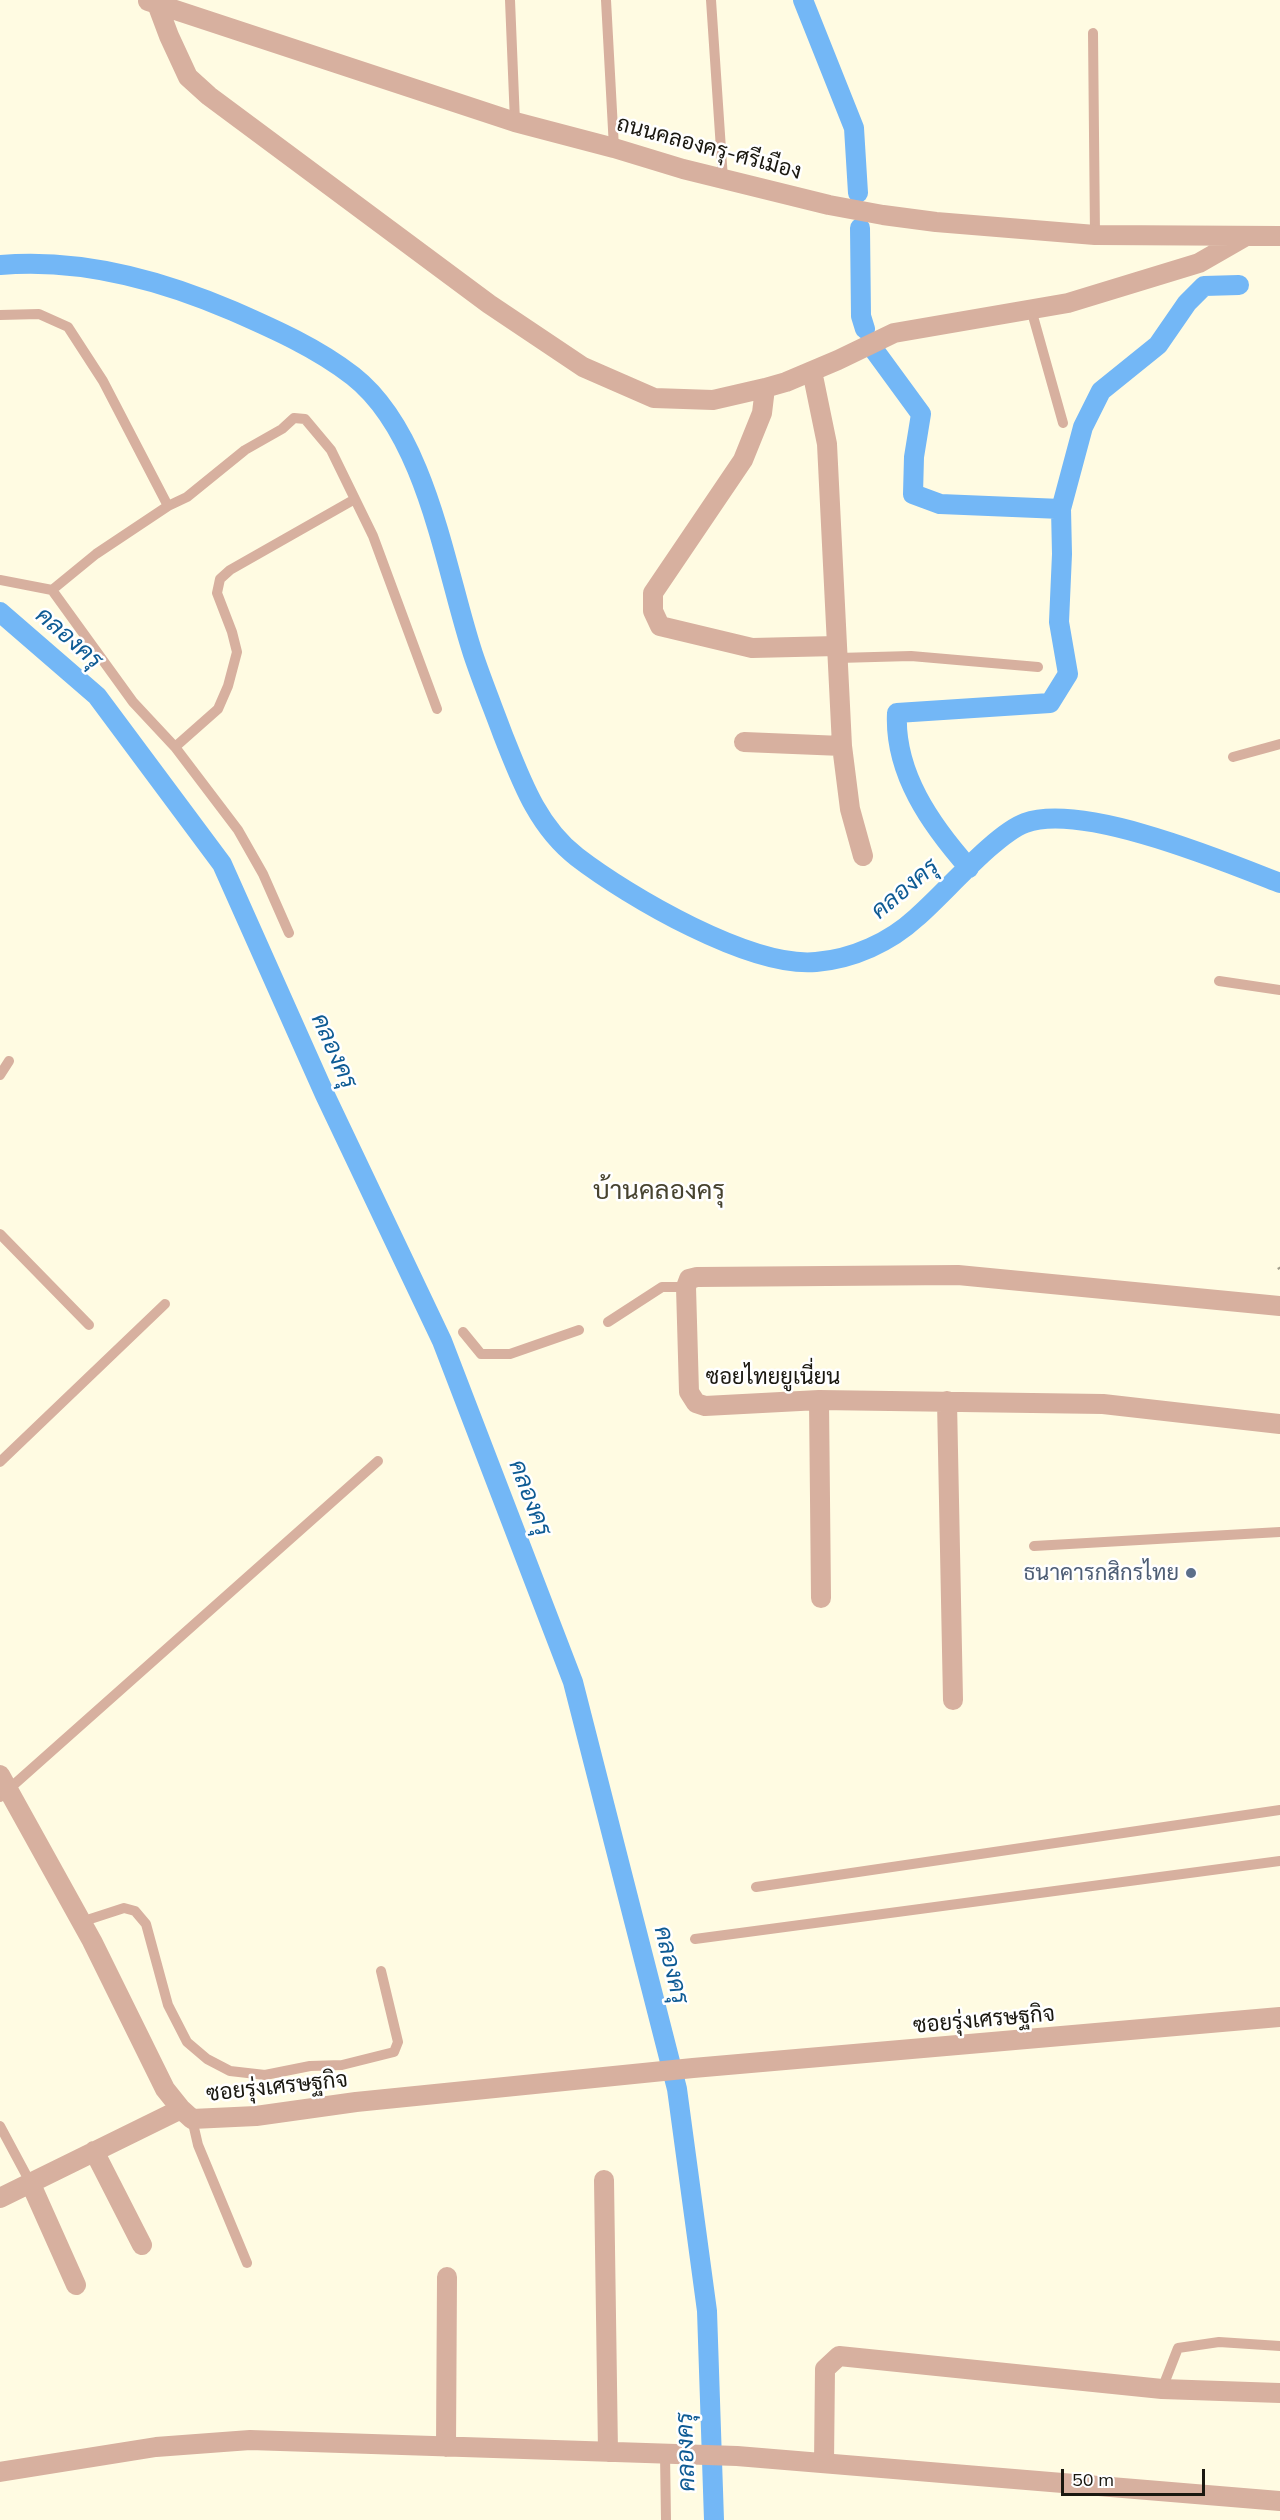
<!DOCTYPE html>
<html>
<head>
<meta charset="utf-8">
<style>
	body { margin:0 }
	#map { position:relative; width:1280px; height:2520px; overflow:hidden; background:#fffbe2; font-family:Mulish,sans-serif }
	canvas { display:block }
	.scale { position:absolute; left:1061px; top:2469px; width:144px; height:27px; box-sizing:border-box; border:3px solid #1a1810; border-top:0; padding-left:8px; font-size:18px; line-height:21px; white-space:nowrap; color:#1a1810; -webkit-text-stroke:4px #fff; paint-order:stroke }
</style>
</head>
<body>
<div id="map">
<canvas width="1280" height="2520"></canvas>
<div class="scale">50 m</div>
</div>
<script>
const c = document.querySelector('canvas').getContext('2d');
c.lineJoin = 'round';
function strokePath(path, color, width, dash) { c.strokeStyle = color; c.lineWidth = width; c.lineCap = dash ? 'butt' : 'round'; c.setLineDash(dash || []); c.stroke(path); }
function drawText(font, color, halo, rows, align = 'center') {
  c.font = font + ' Mulish,Sarabun,sans-serif'; c.lineWidth = 5; c.setLineDash([]); c.textBaseline = 'middle'; c.strokeStyle = halo; c.fillStyle = color; for (const [text, x, y, turn = 0] of rows) {
    c.save(); c.translate(x, y); c.rotate((+turn || 0) * Math.PI / 180); c.textAlign = isNaN(turn) ? turn : align; if (halo) c.strokeText(text, 0, 0); c.fillText(text, 0, 0); c.restore();
  }
}
strokePath(new Path2D(`
	M803 0 854 128 858 193
	M860 228 861 316 865 329
	M0 265C79 258 161 280 233 311 274 329 317 348 353 376 427 434 445 569 473 654 482 681 493 708 503 735 521 780 537 826 577 857 629 897 751 968 816 962 853 959 890 942 916 918 944 894 995 834 1025 823 1082 802 1224 861 1280 883
	M872 347 921 414 914 457 913 494 940 504 1061 509
	M0 612 97 696 222 864 325 1095 442 1341 573 1682 677 2089 707 2311 714 2520
	M969 868C931 825 894 773 897 713L1050 703 1068 674 1059 622 1062 554 1061 509 1083 427 1101 391 1158 345 1187 303 1204 286 1239 285`), '#73b7f6', 20);
strokePath(new Path2D(`
	M1279 1267 1280 1269`), '#a29e8c', 4, [6, 3]);
strokePath(new Path2D(`
	M510 0 515 122
	M606 0 614 148
	M711 0 723 179
	M1093 33 1095 235
	M1031 309 1063 423
	M0 315 39 314 68 327 103 381 168 506
	M0 580 52 590 96 554 168 506 187 497 245 450 282 429 294 418 305 419 331 450 373 536 437 709
	M52 590 133 702 175 747 238 830 263 874 289 933
	M838 658 911 656 1038 667
	M175 747 218 709 228 686 237 652 232 632 217 593 220 579 230 570 355 499
	M1233 757 1280 744
	M1219 981 1280 990
	M0 1075 9 1061
	M0 1234 89 1325
	M608 1322 662 1287H686
	M463 1332 481 1354H510L579 1330
	M0 1462 165 1304
	M1034 1546 1280 1532
	M0 1797 378 1461
	M756 1887 1280 1810
	M81 1922 124 1908 135 1911 146 1924 168 2005 187 2042 207 2059 230 2071 265 2075 310 2066 342 2065 394 2052 398 2042 381 1971
	M695 1939 1280 1861
	M192 2119 198 2145 247 2263
	M0 2126 30 2182
	M1162 2389 1178 2348 1219 2342 1280 2346
	M665 2454 666 2520`), '#d7b09f', 10);
strokePath(new Path2D(`
	M148 1 515 122 614 148 683 169 829 205 883 215 936 222 1095 235 1280 236
	M157 4 169 36 188 77 209 96 489 304 583 367 654 398 713 400 765 388 786 382 838 360 894 333 1068 303 1199 263 1246 236
	M812 371 827 444 842 746 850 809 863 856
	M765 388 762 413 743 460 653 593V611L660 626 752 648 837 646
	M744 742 842 746
	M1280 1306 958 1275 697 1277 689 1279 686 1287 689 1392 696 1403 705 1406 819 1400 1103 1404 1280 1424
	M819 1400 821 1598
	M947 1401 953 1700
	M0 1775 92 1941 165 2089 181 2109 192 2119 256 2116 356 2102 693 2068 1280 2017
	M94 2151 142 2245
	M604 2180 608 2452
	M30 2182 76 2285
	M0 2198 181 2109
	M446 2447 447 2277
	M824 2463 825 2369 839 2356 1162 2389 1280 2393
	M0 2472 156 2447 250 2440 737 2456 1280 2501`), '#d7b09f', 20);
for (const [x, y, r, color] of [
	[1191,1573,6,"#5c6f8a"]
]) { const dot = new Path2D(); dot.arc(x, y, r, 0, 2 * Math.PI); c.fillStyle = color; c.fill(dot); strokePath(dot, '#fff', 2); }
drawText('22px', '#1a1810', '#fff', [
	["ถนนคลองครุ-ศรีเมือง",709,148,15],
	["ซอยไทยยูเนี่ยน",773,1377],
	["ซอยรุ่งเศรษฐกิจ",984,2020,-5],
	["ซอยรุ่งเศรษฐกิจ",277,2087,-6]
]);
drawText('22px', '#4e5e75', '#fff', [
	["ธนาคารกสิกรไทย",1179,1573]
], 'right');
drawText('italic 24px', '#0e5b94', '#fff', [
	["คลองครุ",69,638,41],
	["คลองครุ",905,889,-40],
	["คลองครุ",334,1051,66],
	["คลองครุ",530,1498,69],
	["คลองครุ",671,1965,76],
	["คลองครุ",686,2452,-92]
]);
drawText('26px', '#47432f', '#fff', [
	["บ้านคลองครุ",659,1191]
]);
</script>
</body>
</html>
